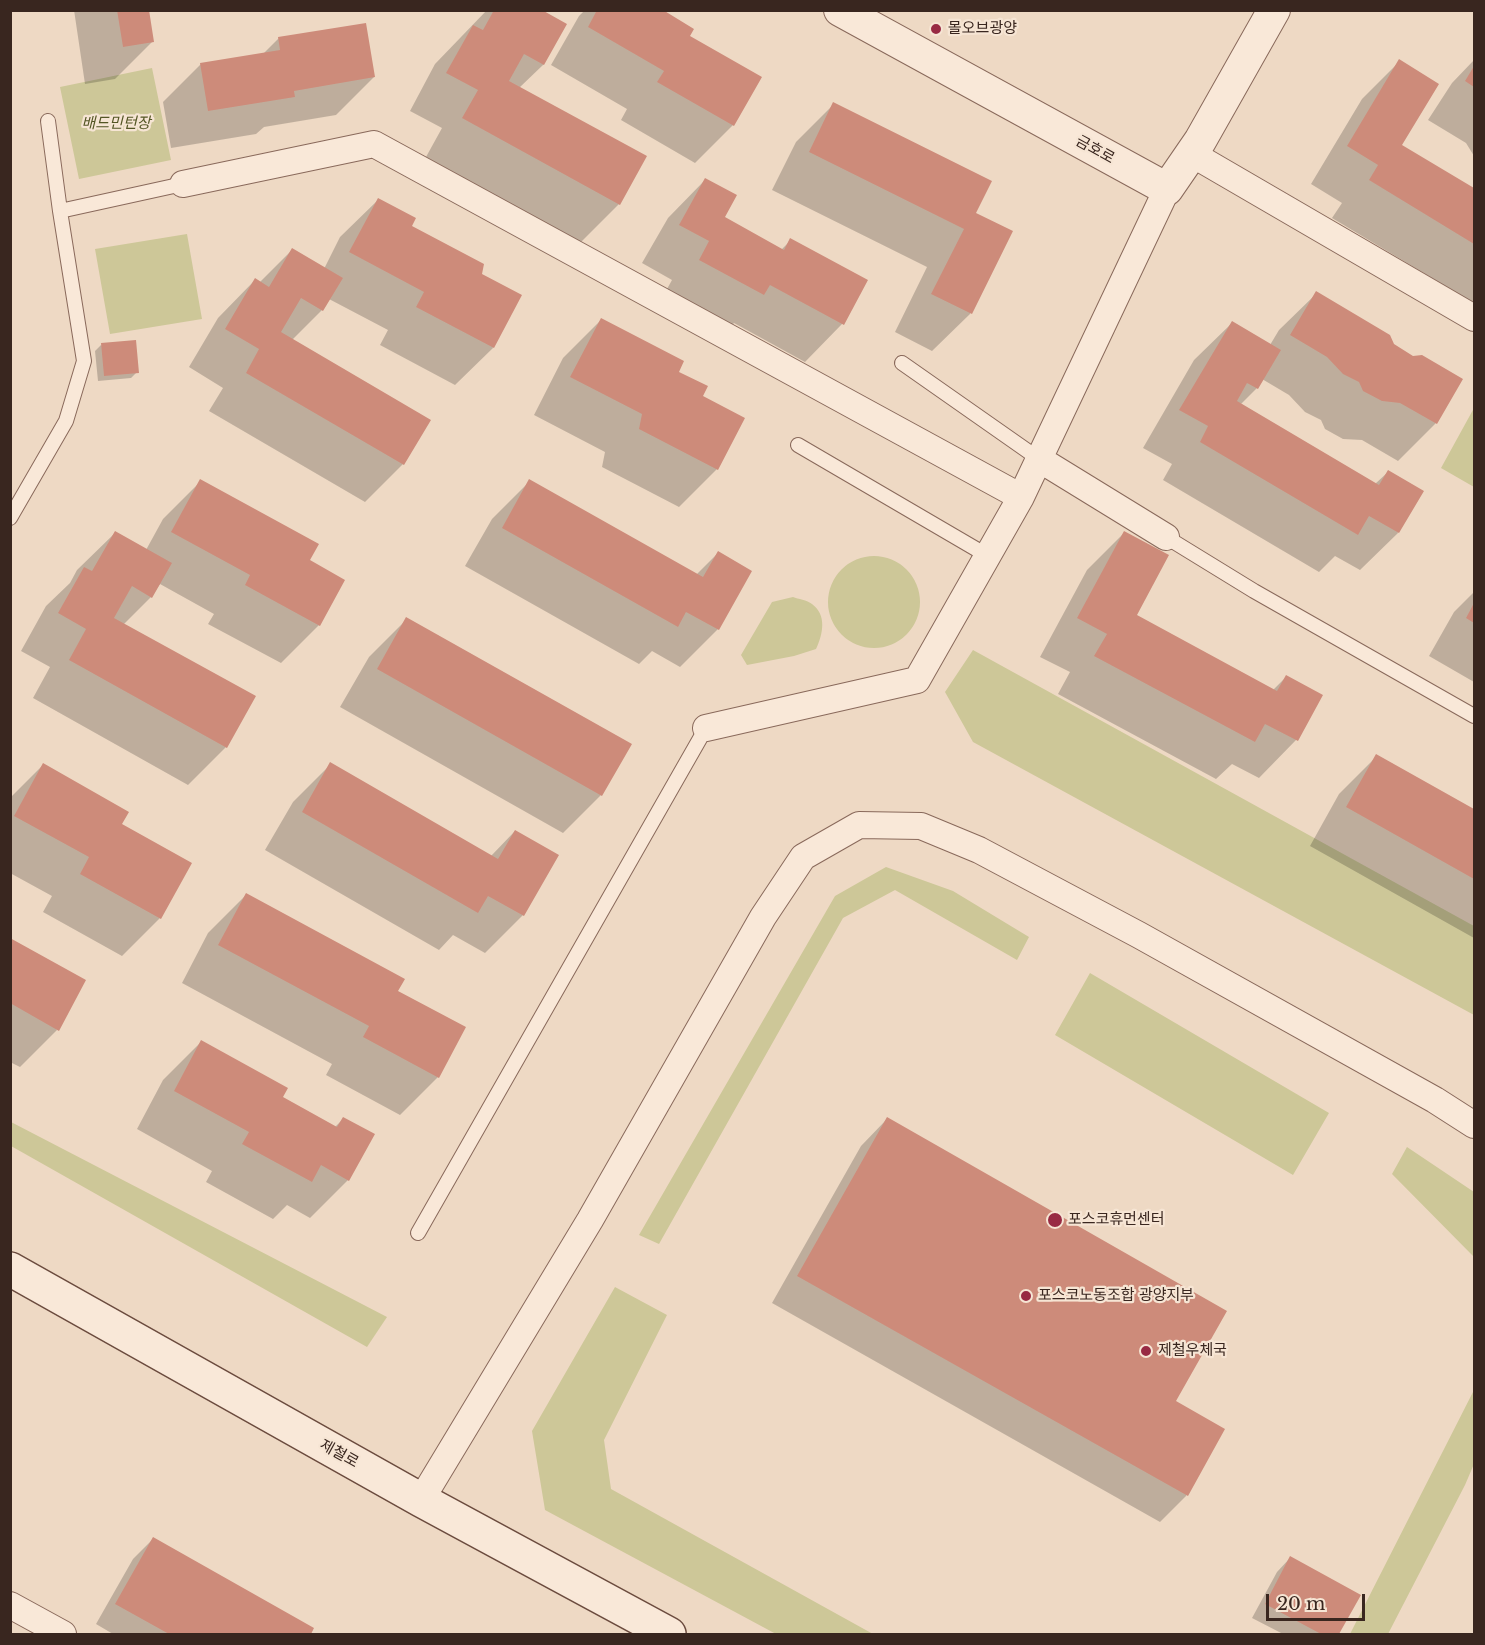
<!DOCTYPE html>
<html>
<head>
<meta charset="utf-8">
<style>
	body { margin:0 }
	#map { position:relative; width:1485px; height:1645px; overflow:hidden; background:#eed9c4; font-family:"Libre Baskerville",serif }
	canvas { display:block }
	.frame { position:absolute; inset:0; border:12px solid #39261f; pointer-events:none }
	.scale { position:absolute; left:1266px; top:1594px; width:99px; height:27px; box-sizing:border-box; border:3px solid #39261f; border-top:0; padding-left:8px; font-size:18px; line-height:21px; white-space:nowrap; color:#39261f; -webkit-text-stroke:4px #f6e5d4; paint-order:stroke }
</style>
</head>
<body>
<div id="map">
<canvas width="1485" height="1645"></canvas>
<div class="frame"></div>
<div class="scale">20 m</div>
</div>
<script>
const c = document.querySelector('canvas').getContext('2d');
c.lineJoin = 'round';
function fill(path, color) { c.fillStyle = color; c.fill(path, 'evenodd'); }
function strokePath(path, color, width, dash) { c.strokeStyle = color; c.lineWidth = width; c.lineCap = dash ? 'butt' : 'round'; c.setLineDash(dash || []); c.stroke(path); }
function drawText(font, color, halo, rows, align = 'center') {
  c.font = font + ' "Libre Baskerville","Noto Sans KR",serif'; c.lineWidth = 4.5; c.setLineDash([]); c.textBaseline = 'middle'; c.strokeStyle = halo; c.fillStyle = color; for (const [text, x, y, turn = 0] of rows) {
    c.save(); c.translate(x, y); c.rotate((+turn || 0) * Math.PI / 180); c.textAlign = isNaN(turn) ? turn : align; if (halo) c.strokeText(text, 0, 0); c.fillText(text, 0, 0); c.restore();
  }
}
fill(new Path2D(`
	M152 68 171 160 79 179 60 87Z
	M187 234 202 319 110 334 95 249Z
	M1474 408V487L1441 468Z
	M828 602a46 46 0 1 1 92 0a46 46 0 1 1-92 0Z
	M793 597C798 599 807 600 812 604 827 615 823 634 816 649L794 656 747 665 741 655 772 602Z
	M973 650 1474 926V1015L973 742 945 692Z
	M886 867 953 891 1029 937 1017 960 895 890 843 918 659 1244 639 1235 835 896Z
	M1090 973 1329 1113 1293 1175 1055 1035Z
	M11 1122 387 1317 367 1347 11 1146Z
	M1407 1147 1474 1192V1257L1392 1174Z
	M615 1287 667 1315 604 1440 611 1489 873 1634H776L545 1510 532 1431Z
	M1474 1390V1464L1465 1485 1388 1634H1350Z`), '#cdc798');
fill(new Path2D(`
	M74 10H148L153 41 115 79 85 84Z
	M487 10H539L565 24 543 65 519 88 619 204 581 242 426 157 442 128 410 111 435 64Z
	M585 10H660L688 36 733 125 695 163 621 120 627 109 551 65 579 16Z
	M279 38 374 77 336 115 264 127 256 134 171 148 163 102 201 64 263 54Z
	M1474 60V156L1466 143 1428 120 1452 83Z
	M1400 61V145L1474 190V300L1472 302 1332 218 1342 203 1311 184 1362 99Z
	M834 104 974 213 1011 232 970 314 932 351 895 332 927 267 772 190 796 142Z
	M705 180 723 218 781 250 791 240 866 281 842 324 805 362 734 323 725 332 662 298 672 280 642 263 668 218Z
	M378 200 410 227 481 275 493 348 455 385 380 345 388 330 329 299 322 310 292 340 403 464 365 502 209 411 223 388 189 367 218 318 255 280 259 283 292 250 324 269 340 237Z
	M1317 293 1412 358 1461 380 1436 423 1398 461 1362 440 1343 439 1325 429 1321 420 1305 412 1289 395 1262 379 1257 388 1240 405 1375 484 1388 472 1398 533 1360 570 1335 556 1319 572 1163 480 1172 464 1143 448 1194 360 1232 323 1270 345 1279 330Z
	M601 320 677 372 701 396 717 469 679 507 602 467 605 452 534 415 563 358Z
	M101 345 137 372 131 378 98 381 95 351Z
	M201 481 308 561 343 580 319 625 281 663 208 624 214 614 160 584 151 597 123 625 226 747 188 785 33 698 50 667 21 651 46 606 70 583 77 570 115 533 146 550 163 519Z
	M530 481 696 575 718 553V629L680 667 652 651 639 664 465 566 492 519Z
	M1124 533 1135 616 1273 690 1286 677 1321 695 1296 740 1259 778 1232 764 1216 779 1058 694 1070 672 1040 657 1087 570Z
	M1474 592V682L1429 656 1454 612Z
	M407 619 601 795 563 833 340 707 369 657Z
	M1377 756 1474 811V938L1310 846 1339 794Z
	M331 764 491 856 515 831 557 855 523 915 485 953 453 935 439 950 265 850 293 802Z
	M43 765 120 825 160 918 122 956 43 912 52 896 10 873V798Z
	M246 895 396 991 438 1077 400 1115 326 1075 332 1064 182 983 208 933Z
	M10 939 57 1030 20 1067 10 1062Z
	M201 1042 281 1098 335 1127 344 1118 348 1180 310 1218 287 1205 273 1219 206 1182 212 1171 137 1129 163 1080Z
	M887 1119 1174 1402 1223 1430 1186 1496 1160 1522 772 1303 861 1146Z
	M153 1539 312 1629 309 1634H113L96 1624 133 1559Z
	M1290 1558 1359 1595 1338 1634H1283L1252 1618 1277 1572Z`), '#0003');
fill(new Path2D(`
	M117 10H149L154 42 123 47Z
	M494 10H542L567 24 544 65 524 54 509 81 647 156 620 205 462 118 478 90 446 73 473 25 483 30Z
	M597 10H663L694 29 690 36 762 77 734 126 657 82 664 71 588 27Z
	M366 23 375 77 294 91 295 97 208 111 200 63 280 50 278 37Z
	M1399 59 1439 84 1402 145 1474 188V244L1369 180 1378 165 1347 146Z
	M1474 66V87L1465 81Z
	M833 102 992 181 976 213 1013 231 972 314 931 294 964 229 809 152Z
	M705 178 737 195 725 217 784 250 790 238 868 280 844 325 770 285 764 295 699 260 709 241 679 225Z
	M378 198 416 218 412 226 484 264 482 274 522 295 494 348 416 307 424 292 349 252Z
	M292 248 343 278 323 311 301 298 281 332 431 420 404 465 246 373 259 349 225 329 255 278 269 287Z
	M1316 291 1390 335 1394 344 1413 356 1422 355 1463 379 1437 424 1400 403 1382 401 1363 391 1359 382 1343 374 1327 357 1290 335Z
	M601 318 684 361 679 372 708 386 703 396 745 418 718 470 639 429 642 414 570 377Z
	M1232 321 1281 350 1258 389 1247 383 1237 401 1379 485 1388 470 1424 491 1399 533 1369 516 1358 535 1200 442 1208 426 1179 410Z
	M136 340 139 373 104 376 101 343Z
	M200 479 319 544 310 560 345 580 320 626 245 585 250 575 171 532Z
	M529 479 703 577 718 551 752 571 719 630 686 612 678 627 502 528Z
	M115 531 172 563 152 598 132 586 114 618 256 696 227 748 69 660 86 629 58 613 84 567 92 571Z
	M1124 531 1169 555 1137 615 1277 691 1286 675 1323 695 1298 741 1265 724 1255 742 1094 656 1107 634 1077 618Z
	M1474 603V623L1466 618Z
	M406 617 632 744 602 796 377 669Z
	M1376 754 1474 809V879L1346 807Z
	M330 762 498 859 515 830 559 855 524 916 488 896 478 913 302 812Z
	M43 763 129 812 122 824 192 863 161 919 80 874 89 857 14 816Z
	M246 893 405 979 398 991 466 1027 439 1078 363 1037 369 1026 218 945Z
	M10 938 86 980 59 1031 10 1003Z
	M201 1040 288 1088 283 1097 337 1127 343 1117 375 1134 349 1181 321 1165 312 1182 242 1144 249 1132 174 1091Z
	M887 1117 1227 1311 1176 1401 1225 1429 1188 1496 797 1276Z
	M153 1537 314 1628 311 1634H169L115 1604Z
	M1290 1556 1361 1595 1339 1634H1321L1265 1604Z`), '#cd8b7a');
const service = new Path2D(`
	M48 121 60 211
	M902 363 1039 459
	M798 445 988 556
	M10 518 66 421 84 361 60 211 183 184
	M1166 537 1254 591 1474 716
	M418 1233 706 728`);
const minor = new Path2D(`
	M1192 154 1474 318
	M183 184 374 144 1021 497
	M1039 459 1166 537
	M706 728 917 680 1021 497 1167 189
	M421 1500 590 1220 763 917 803 857 859 825 921 826 979 850 1139 935 1435 1100 1474 1125
	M10 1605 63 1634`);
const tertiary = new Path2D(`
	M840 10 1167 189 1200 141 1274 10`);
const secondary = new Path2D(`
	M10 1269 421 1500 669 1634`);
strokePath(service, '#89695b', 16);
strokePath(minor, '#89695b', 28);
strokePath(tertiary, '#89695b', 34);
strokePath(secondary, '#6b4b3e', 36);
strokePath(service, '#f9e8d8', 14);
strokePath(minor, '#f9e8d8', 26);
strokePath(tertiary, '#f9e8d8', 32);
strokePath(secondary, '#f9e8d8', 33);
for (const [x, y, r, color] of [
	[936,29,6,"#982a43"],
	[1055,1220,8,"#982a43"],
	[1026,1296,6,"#982a43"],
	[1146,1351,6,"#982a43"]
]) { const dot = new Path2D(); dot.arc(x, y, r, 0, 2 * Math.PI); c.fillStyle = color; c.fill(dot); strokePath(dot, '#f6e5d4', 2); }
drawText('15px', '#39261f', '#f6e5d4', [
	["몰오브광양",948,29],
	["포스코휴먼센터",1068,1220],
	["포스코노동조합 광양지부",1038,1296],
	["제철우체국",1158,1351]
], 'left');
drawText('italic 15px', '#545625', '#f6e5d4', [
	["배드민턴장",116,124]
]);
drawText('15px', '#39261f', '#f6e5d4', [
	["금호로",1095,150,29],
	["제철로",339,1454,29]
]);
</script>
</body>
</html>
